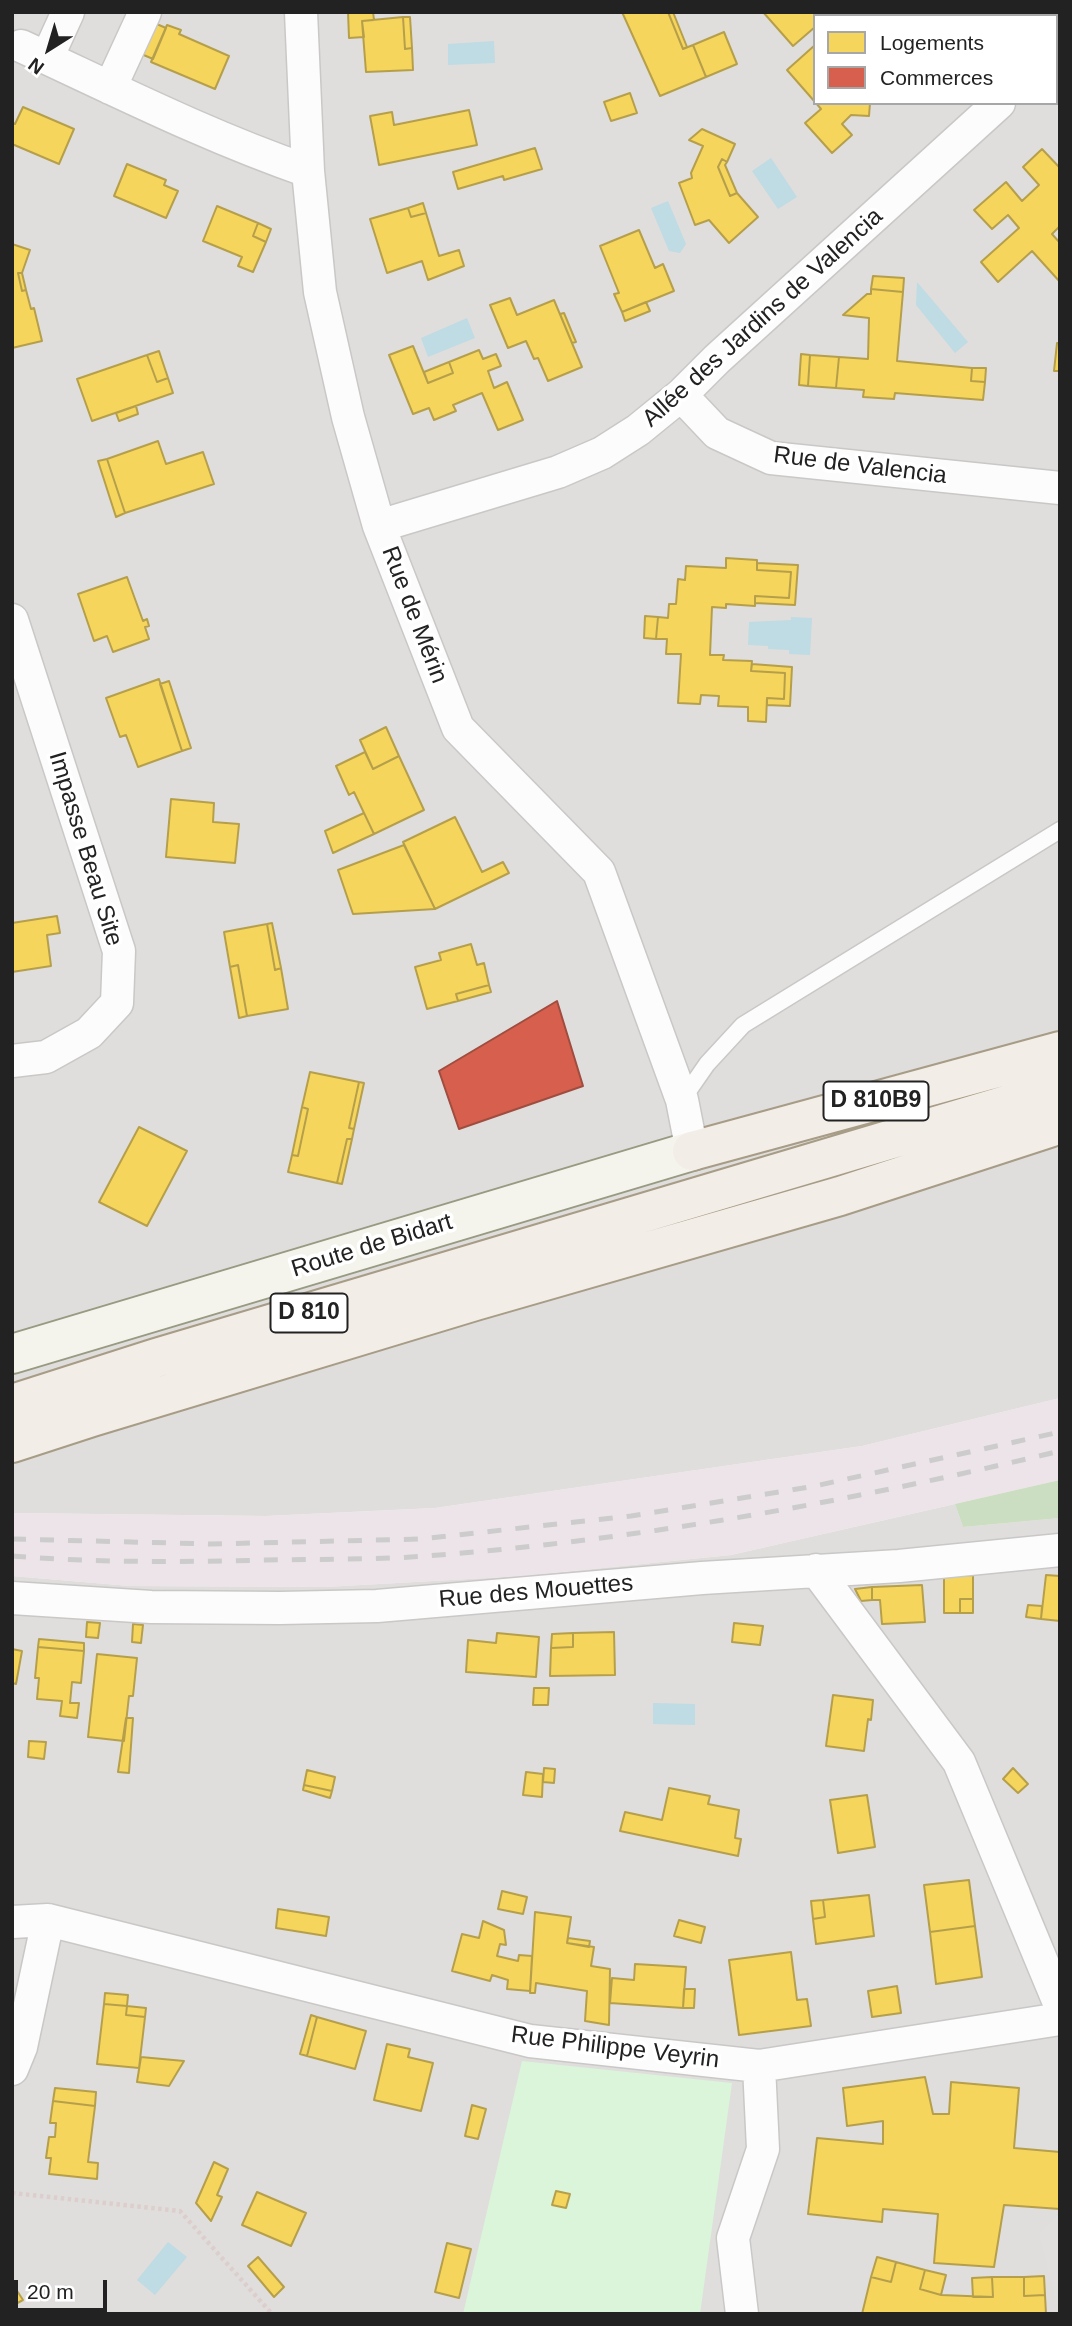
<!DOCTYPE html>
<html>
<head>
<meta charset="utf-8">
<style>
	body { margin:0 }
	#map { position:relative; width:1072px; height:2326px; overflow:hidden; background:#f0eeeb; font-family:Helvetica,sans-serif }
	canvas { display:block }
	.frame { position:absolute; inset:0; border:14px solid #222; pointer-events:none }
	.legend { position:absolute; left:813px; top:14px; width:245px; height:91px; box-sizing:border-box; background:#fff; border:2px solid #a7a7a7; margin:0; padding:9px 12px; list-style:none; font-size:21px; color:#222 }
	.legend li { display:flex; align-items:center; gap:14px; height:35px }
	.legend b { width:35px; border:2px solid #a7a7a7 }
	.north { position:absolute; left:14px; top:14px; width:70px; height:70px; -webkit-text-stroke:5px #fff; paint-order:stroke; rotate:217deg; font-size:19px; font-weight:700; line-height:28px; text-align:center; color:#222 }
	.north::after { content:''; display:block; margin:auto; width:24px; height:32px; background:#222; clip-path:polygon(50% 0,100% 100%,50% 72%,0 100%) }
	.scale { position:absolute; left:14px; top:2280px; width:93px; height:32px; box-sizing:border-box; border:4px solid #222; border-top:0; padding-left:9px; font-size:21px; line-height:24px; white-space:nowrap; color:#222; -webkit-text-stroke:5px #fff; paint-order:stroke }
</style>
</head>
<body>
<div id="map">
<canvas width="1072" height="2326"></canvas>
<div class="frame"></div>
<ul class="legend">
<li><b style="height:19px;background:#f6d55c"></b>Logements</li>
<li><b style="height:19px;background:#d6604d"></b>Commerces</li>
</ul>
<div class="north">N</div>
<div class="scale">20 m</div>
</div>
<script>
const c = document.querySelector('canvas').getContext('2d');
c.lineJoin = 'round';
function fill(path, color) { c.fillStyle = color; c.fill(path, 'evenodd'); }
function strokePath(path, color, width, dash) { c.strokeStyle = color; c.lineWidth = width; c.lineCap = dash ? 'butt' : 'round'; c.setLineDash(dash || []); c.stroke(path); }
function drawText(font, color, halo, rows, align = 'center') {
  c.font = font + ' Helvetica,sans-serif'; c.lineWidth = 7; c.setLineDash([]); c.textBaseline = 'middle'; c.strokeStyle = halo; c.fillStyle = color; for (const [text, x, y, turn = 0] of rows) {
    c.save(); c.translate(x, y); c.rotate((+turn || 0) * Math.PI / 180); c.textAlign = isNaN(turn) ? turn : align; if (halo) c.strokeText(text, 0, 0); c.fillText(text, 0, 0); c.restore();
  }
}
fill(new Path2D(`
	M12 12H1060V1398L862 1446 435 1508 266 1516 12 1513ZM815 16H1056V103H815Z
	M955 1504 963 1527 1060 1518V2314H12V1576L130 1586 325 1587 523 1576 731 1555Z`), '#dfdedc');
fill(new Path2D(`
	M1060 1398V1480L731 1555 523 1576 325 1587 130 1586 12 1576V1513L266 1516 435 1508 862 1446Z`), '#ede4e9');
fill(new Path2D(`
	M1060 1480V1518L963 1527 955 1504Z`), '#cbdec1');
fill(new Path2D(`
	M522 2061 732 2083 700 2314H463Z`), '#daf5da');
fill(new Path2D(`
	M1060 2213V2314H1059L1039 2233Z`), '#e0dfde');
fill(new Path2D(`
	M494 41 495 63 448 65V44Z
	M771 158 797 197 778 209 752 171Z
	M668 201 686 244 680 253 669 251 651 208Z
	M917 282 968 342 955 353 916 305Z
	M467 318 475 338 428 357 421 338Z
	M791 617 812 618 810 655 789 654V650L768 649V646L748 645 749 622 791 620Z
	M653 1703 695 1704V1725L653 1724Z
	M168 2242 187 2257 155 2295 137 2280Z`), '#bfdbe3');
const homes = new Path2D(`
	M348 12H373L374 20 362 21 364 37 349 38Z
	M622 12H668L683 49 693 45 706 77 660 96Z
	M668 12H673L687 47 683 49Z
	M763 12H828L829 14 815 16V27L793 46Z
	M941 12H969L966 16H945Z
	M403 17H410L412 48 405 49Z
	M403 17 405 49 412 48 413 70 366 72 362 21Z
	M152 22 166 28 153 59 139 53Z
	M167 25 181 30 179 34 229 56 215 89 151 62Z
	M724 32 737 64 706 77 693 45Z
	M815 45V102L787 70Z
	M630 93 637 113 611 121 604 102Z
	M816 103H870L869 116 851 115 842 124 852 135 832 153 805 123 821 109Z
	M23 107 74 129 59 164 12 144V123L15 124Z
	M469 110 477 145 379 165 370 116 392 112 394 125Z
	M702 129 735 144 727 162 722 159 718 167 730 196 737 193 758 217 729 243 709 220 695 225 679 183 692 178 691 173 703 146 689 140Z
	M535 148 542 169 504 180 503 176 458 189 453 172Z
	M1042 149 1060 168V226L1052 234 1060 243V282L1032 251 998 282 981 262 1019 228 1008 215 992 229 974 210 1006 182 1022 201 1039 185 1023 167Z
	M722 159 727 162 725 165 737 193 730 196 718 167Z
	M127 164 166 180 164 185 178 191 166 218 114 196Z
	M423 203 426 213 411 217 408 208Z
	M217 206 258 223 253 236 266 242 253 272 238 266 242 257 203 241Z
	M408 208 411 217 426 213 439 256 459 250 464 266 428 280 422 261 387 273 370 219Z
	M258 223 271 229 266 242 253 236Z
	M639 230 655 268 663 264 674 291 622 312 614 294 619 293 600 246Z
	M12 244 30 250 22 273H18L22 291 26 290 31 309 34 308 42 341 12 348Z
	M18 273H22L26 290 22 291Z
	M873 276 904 278 903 292 871 289Z
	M871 289 903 292 897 361 972 368 971 381 985 382 983 400 895 393 894 399 863 397 864 390 836 388 839 357 868 359 869 318 843 315 867 294H871Z
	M510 298 517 315 554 300 582 367 548 381 538 358 534 359 526 341 508 348 490 305Z
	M646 302 650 311 625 321 622 312Z
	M564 313 576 342 572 343 560 314Z
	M1057 343H1060V371H1054Z
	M413 346 428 383 453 373 449 362 479 350 483 359 496 354 501 366 488 371 494 388 507 382 523 420 498 430 482 393 453 405 456 411 434 420 429 408 413 414 389 355Z
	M159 351 168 378 157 382 147 355Z
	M801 354 810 355 808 386 799 385Z
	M147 355 157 382 168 378 173 393 92 421 77 379Z
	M810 355 839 357 836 388 808 386Z
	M449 362 453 373 428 383 424 372Z
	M972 368H986L985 382 971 381Z
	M136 406 138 414 119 421 116 413Z
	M158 441 166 464 203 452 214 484 125 513 107 459Z
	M107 459 125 513 116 517 98 461Z
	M726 558 757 560V570L791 572 789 598 755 596V606L726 604V608L712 607 710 655H724L723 660 752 661 751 671 785 673 784 699 767 698 766 722 748 721V707L718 706 719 696 701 695 700 704 678 703 681 654H666L667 639H656L658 617 668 618 669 604H676L678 579 685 580 686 566 726 568Z
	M757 563 798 565 795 605 755 603V596L789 598 791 572 757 570Z
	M127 577 143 621 147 619 149 626 145 627 149 639 113 652 107 636 94 641 78 594Z
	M645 616 658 617 656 639 644 638Z
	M752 664 792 667 790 706 767 705V698L784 699 785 673 751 671Z
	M159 679 182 751 138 767 126 735 120 737 106 698Z
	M169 681 191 748 182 751 160 684Z
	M386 727 399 756 373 769 360 740Z
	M365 752 373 769 399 756 424 810 374 834 354 792 349 795 336 766Z
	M171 799 214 803 213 822 239 824 235 863 166 857Z
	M364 813 374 834 333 853 325 831Z
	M455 817 482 872 503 862 509 873 435 909 403 842Z
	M404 845 435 909 353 914 338 870Z
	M57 916 60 933 47 935 51 966 12 972V923Z
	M272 923 281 968 275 970 267 924Z
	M267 924 275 970 281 968 288 1009 247 1016 238 965 230 967 224 932Z
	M471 944 477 965 484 963 489 985 456 994 458 1001 427 1009 415 967 441 960 439 953Z
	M238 965 247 1016 239 1018 230 967Z
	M489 985 491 992 458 1001 456 994Z
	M310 1072 359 1082 349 1128 354 1129 352 1139H347L337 1183 288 1172 292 1155 298 1156 308 1109 302 1107Z
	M359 1082 364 1083 354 1129 349 1128Z
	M302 1107 308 1109 298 1156 292 1155Z
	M139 1127 187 1151 147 1226 99 1202Z
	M347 1139H352L342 1184 337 1183Z
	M973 1575V1599H960V1613H944V1576Z
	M1046 1575 1060 1576V1621L1041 1619Z
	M922 1585 925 1622 882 1624 880 1600H872V1587Z
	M872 1587V1600L861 1601 855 1589Z
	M960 1599H973V1613H960Z
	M1028 1605 1042 1606 1041 1619 1026 1617Z
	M87 1622 100 1623 98 1638 86 1637Z
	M734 1623 763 1626 760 1645 732 1642Z
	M133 1624 143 1625 141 1643 132 1642Z
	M614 1632 615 1675 550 1676 551 1648 573 1647V1633Z
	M497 1633 539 1637 536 1677 466 1672 468 1640 496 1643Z
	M573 1633V1647L551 1648 552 1634Z
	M39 1639 84 1643V1651L38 1647Z
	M38 1647 84 1651 81 1683 72 1682 70 1703H79L77 1718 60 1716 62 1701 37 1699 39 1678H35Z
	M12 1649 22 1651 16 1684 12 1683Z
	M97 1654 137 1658 133 1696H129L124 1741 88 1737Z
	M534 1688H549L548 1705H533Z
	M833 1695 873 1700 871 1720 868 1719 864 1751 826 1746Z
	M126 1718H133L129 1773 118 1772Z
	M29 1741 46 1742 44 1759 28 1757Z
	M544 1768 555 1769 554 1783 543 1782Z
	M1013 1768 1028 1784 1018 1793 1003 1779Z
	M307 1770 335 1777 332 1791 304 1785Z
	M526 1772 543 1774 542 1797 523 1795Z
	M304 1785 332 1791 330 1798 303 1790Z
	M669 1788 710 1796 708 1804 739 1810 735 1838 741 1839 738 1856 620 1831 625 1812 662 1820Z
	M867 1795 875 1847 838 1853 830 1800Z
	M969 1880 975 1926 930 1932 924 1885Z
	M502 1891 527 1897 523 1914 498 1909Z
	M869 1895 874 1936 816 1944 813 1919 825 1917 823 1900Z
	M823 1900 825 1917 813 1919 811 1901Z
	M278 1909 329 1917 326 1936 276 1928Z
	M535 1912 571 1917 567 1943 594 1947 591 1966 610 1969 609 2025 585 2021 587 1991 536 1983 535 1993H530Z
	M679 1920 705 1927 701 1943 674 1936Z
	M483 1921 504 1930 506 1945 500 1944 497 1956 518 1961 519 1955 532 1956 530 1991 507 1989 508 1980 492 1975 490 1981 452 1971 462 1934 479 1938Z
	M975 1926 982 1977 936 1984 930 1932Z
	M568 1938 590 1941 589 1947 567 1943Z
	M791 1952 797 2000 807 1999 811 2026 739 2035 729 1960Z
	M635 1964 686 1967 683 2008 610 2003 612 1978 634 1980Z
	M897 1986 901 2013 872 2017 868 1991Z
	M684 1989H695L694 2008H683Z
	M105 1993 128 1995 127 2006 104 2004Z
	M104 2004 127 2006 126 2015 145 2017 139 2068 97 2064Z
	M127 2006 146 2008 145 2017 126 2015Z
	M311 2015 317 2017 307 2056 300 2054Z
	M317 2017 366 2031 355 2069 307 2056Z
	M387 2044 410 2049 408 2057 433 2063 421 2111 374 2100Z
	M141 2057 184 2061 169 2086 137 2082Z
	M925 2077 933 2114H949L951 2082 1019 2088 1014 2148 1060 2152V2209L1004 2205 994 2267 934 2263 938 2214 883 2209 882 2222 808 2214 817 2138 883 2144V2121L847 2126 843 2088Z
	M55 2088 96 2092 95 2106 53 2101Z
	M53 2101 95 2106 88 2162 98 2163 97 2179 49 2174 51 2158H46L49 2137H55L56 2123H50Z
	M472 2105 486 2109 478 2139 465 2136Z
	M214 2162 228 2169 217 2195 222 2197 211 2221 196 2203Z
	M556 2191 570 2194 566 2208 552 2205Z
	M257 2192 306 2213 291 2246 242 2225Z
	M447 2243 471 2249 459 2298 435 2292Z
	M258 2257 284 2287 274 2297 248 2266Z
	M877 2257 896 2262 891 2282 871 2277Z
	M896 2262 925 2270 920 2289 941 2295 993 2297 992 2277H1024V2296L1045 2295 1046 2314H862L871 2277 891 2282Z
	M925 2270 946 2275 941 2295 920 2289Z
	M1044 2276 1045 2295 1024 2296V2277Z
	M992 2277 993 2297H973L972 2278Z
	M12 2283 23 2300 12 2306Z`);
fill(homes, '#f6d55c');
strokePath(homes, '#b69f4b', 2);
const shops = new Path2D(`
	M557 1001 583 1086 459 1129 439 1071Z`);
fill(shops, '#d6604d');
strokePath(shops, '#a04d40', 2);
const service = new Path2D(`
	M682 1100 707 1064 743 1025 1060 830`);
const minor = new Path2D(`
	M301 12 308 171 320 292 348 417 379 526 458 728 599 872 682 1100 692 1151
	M21 46C116 90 209 137 308 171
	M1056 50 1060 47
	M47 58 68 12
	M110 88 145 12
	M681 395 717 433 771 458 1060 488
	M379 526 558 472 602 453 638 430 681 395 717 359 999 103
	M12 620 119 951 117 1003 89 1033 46 1057 12 1061
	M816 1570 959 1762 1060 2005
	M12 1598 151 1607 280 1608 377 1606 702 1578 899 1566 1060 1550
	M12 1922 48 1920 530 2041 759 2066 1060 2019
	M12 2069 21 2047 48 1920
	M742 2314 733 2238 763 2149 759 2066`);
const secondary = new Path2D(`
	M12 1354 692 1151`);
const primary = new Path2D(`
	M692 1151 1060 1051
	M12 1404 156 1358 1060 1089
	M12 1443 92 1417 475 1301 840 1196 1049 1128 1060 1122`);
strokePath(service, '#c9c8c7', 19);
strokePath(minor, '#c9c8c7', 35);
strokePath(secondary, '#999a82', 42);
strokePath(primary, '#a79c86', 42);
strokePath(new Path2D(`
	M12 2193 180 2211 272 2314`), '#dccecd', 4.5, [3.5, 3.5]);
strokePath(service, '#fdfcfc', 16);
strokePath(minor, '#fdfcfc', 32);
strokePath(secondary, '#f4f4ed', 38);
strokePath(primary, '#f3ede7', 38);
strokePath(new Path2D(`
	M12 1539 211 1544 420 1539 631 1516 815 1486 1060 1432
	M12 1556C97 1563 182 1562 267 1560 320 1559 374 1560 426 1556 640 1540 852 1501 1060 1451`), '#ccc', 5, [14, 14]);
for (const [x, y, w] of [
	[876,1101,105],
	[309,1313,77]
]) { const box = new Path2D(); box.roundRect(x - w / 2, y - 19.5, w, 39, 5); c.fillStyle = '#fff'; c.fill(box); strokePath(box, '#222', 2); }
drawText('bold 23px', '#222', null, [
	["D 810B9",876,1101],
	["D 810",309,1313]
]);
drawText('24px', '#222', '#fff', [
	["Allée des Jardins de Valencia",763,318,-42],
	["Rue de Valencia",860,466,7],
	["Rue de Mérin",414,615,69],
	["Impasse Beau Site",85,849,73],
	["Route de Bidart",372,1246,-17],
	["Rue des Mouettes",536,1592,-5],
	["Rue Philippe Veyrin",615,2048,7]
]);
</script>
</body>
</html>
